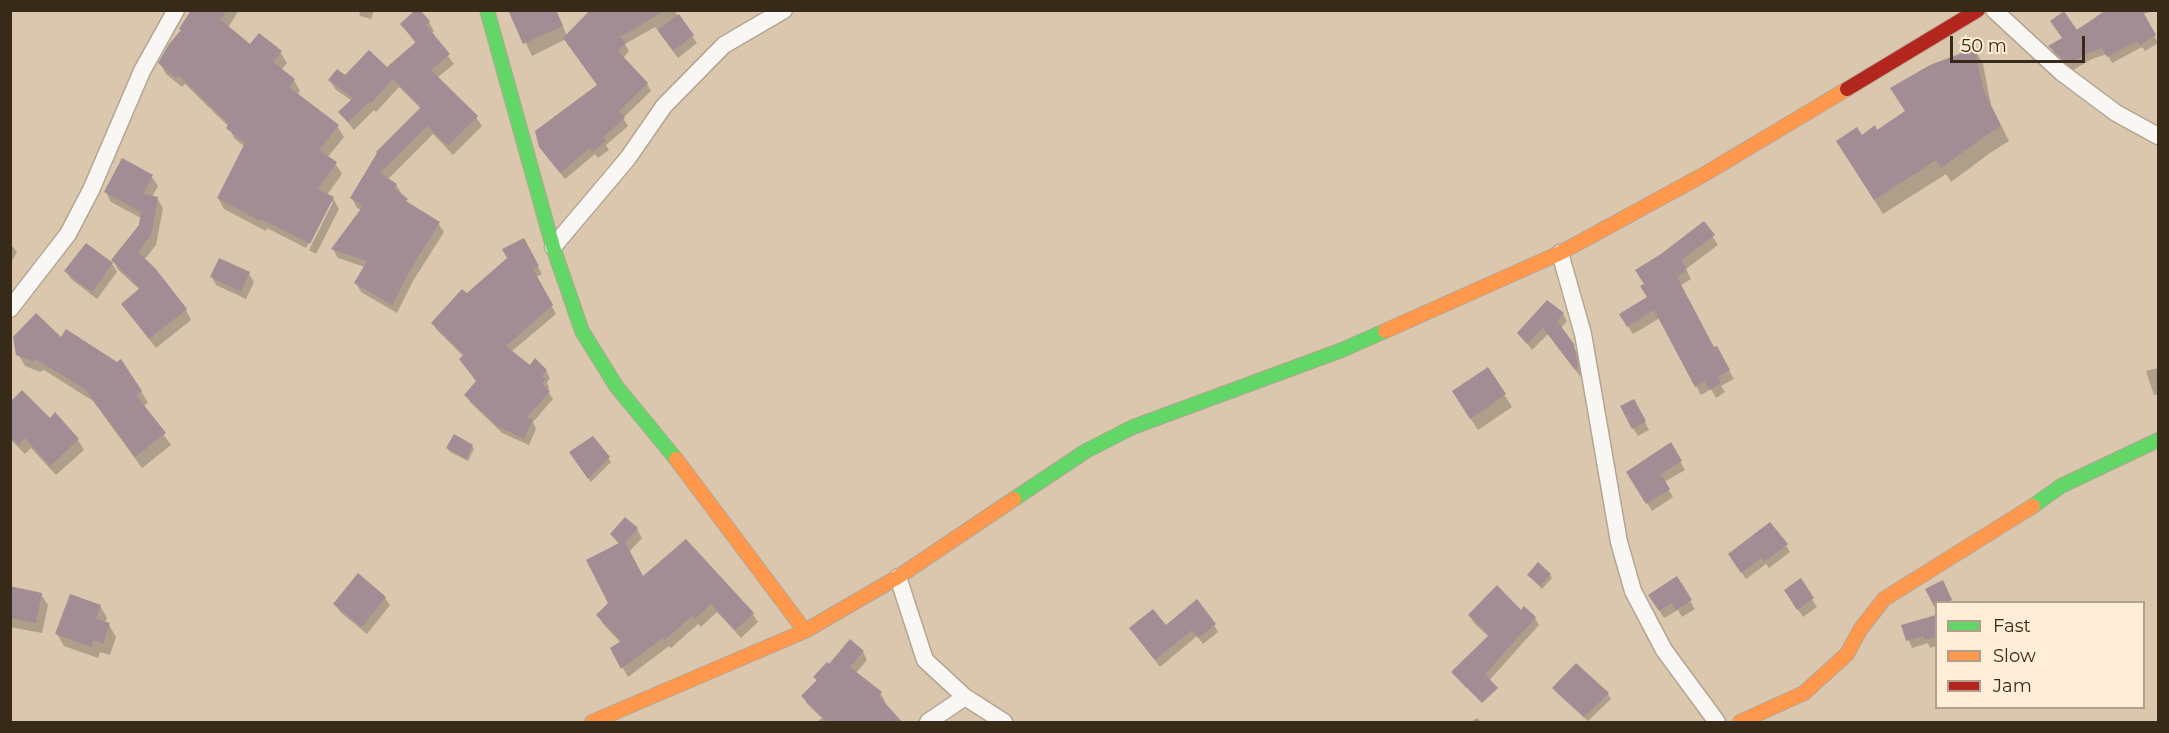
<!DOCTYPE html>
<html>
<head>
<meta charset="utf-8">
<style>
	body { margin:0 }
	#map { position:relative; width:2169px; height:733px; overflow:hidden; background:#dac7ae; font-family:Montserrat,sans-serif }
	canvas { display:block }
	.frame { position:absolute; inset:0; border:12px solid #372a19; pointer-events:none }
	.legend { position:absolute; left:1935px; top:601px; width:210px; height:108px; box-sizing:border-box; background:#ffedd7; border:2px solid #af9f8b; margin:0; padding:8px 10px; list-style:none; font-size:18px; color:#372a19 }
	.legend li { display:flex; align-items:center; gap:12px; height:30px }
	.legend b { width:30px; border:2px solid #af9f8b }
	.scale { position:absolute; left:1950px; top:36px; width:135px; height:27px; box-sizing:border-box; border:3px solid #372a19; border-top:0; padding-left:8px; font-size:18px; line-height:21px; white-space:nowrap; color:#372a19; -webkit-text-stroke:4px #ffedd7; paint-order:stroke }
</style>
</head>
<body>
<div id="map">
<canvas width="2169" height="733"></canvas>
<div class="frame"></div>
<ul class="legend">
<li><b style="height:8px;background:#63d668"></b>Fast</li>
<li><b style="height:8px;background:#ff974d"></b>Slow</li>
<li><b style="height:8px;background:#b3261e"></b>Jam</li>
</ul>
<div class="scale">50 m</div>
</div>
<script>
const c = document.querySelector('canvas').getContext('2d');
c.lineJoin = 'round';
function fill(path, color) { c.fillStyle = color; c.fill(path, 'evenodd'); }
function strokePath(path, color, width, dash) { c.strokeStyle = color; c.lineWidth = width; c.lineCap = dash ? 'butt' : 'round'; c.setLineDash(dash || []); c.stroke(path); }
fill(new Path2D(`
	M193 10H239L228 28 250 46 280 52 287 63 281 70 294 80 300 91 297 95 337 126 344 137 327 158 335 163 342 174 327 195 333 198 339 209 316 254 309 250 333 202H330L306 248 267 228 266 231 224 209 218 198 245 147 234 138 229 127 185 84 182 87 166 74 160 63 182 31Z
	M359 10H374L371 19 360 16Z
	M510 10H556L567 36 591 10H674L697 43 678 58 655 27 625 44 629 51 623 58 647 84 651 91 623 118 628 126 606 145 609 150 598 158 595 154 565 179 545 154 598 85 566 39 532 56Z
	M2109 10H2158L2115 21 2148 24 2158 43 2145 51 2142 47 2112 63 2107 54 2092 59 2073 70 2054 53 2050 46Z
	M429 22 434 31 431 34 454 64 437 78 476 117 482 126 453 155 433 134 387 180 396 185 410 206 438 223 444 232 413 281 397 313 361 292 356 283 365 267 338 258 333 249 361 210 357 208 352 198 421 109 399 87 376 112 374 110 354 130 340 113 352 101 335 89 330 80 387 69 416 44 402 24Z
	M1975 50 1983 64 1991 105 2009 141 1990 153 1951 182 1946 174 1883 214 1846 156 1861 137 1877 132 1906 112Z
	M123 160 152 177 158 186 152 197 157 198 163 208 156 245 144 260 186 310 191 320 156 348 123 304 140 290 114 266 118 269 113 260 140 226 141 218 111 202 106 192Z
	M1704 223 1718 245 1686 269 1691 279 1680 286 1714 349 1716 348 1734 379 1721 386 1725 392 1716 398 1711 389 1701 395 1660 318 1633 334 1621 315 1649 298 1646 284 1661 255Z
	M523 240 542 274 536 277 556 314 511 352 530 367 546 371 550 378 547 383 549 388 547 390 553 399 533 422 536 429 529 445 502 433 470 402 466 395 477 382 464 357 437 330 432 323 509 259Z
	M10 243 17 252 10 264Z
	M86 245 113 265 117 272 97 299 71 279 66 271Z
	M220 260 249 274 254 282 246 299 216 285 212 277Z
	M1563 314 1567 321 1561 328 1577 352 1581 374 1580 376 1548 334 1532 350 1519 333Z
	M61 340 141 391 148 403 143 406 171 445 142 468 93 401 44 370 40 372 25 366 18 354Z
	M2158 368V394L2154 395 2146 371Z
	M1488 369 1512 407 1478 430 1461 404Z
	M10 404 50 420 78 440 84 450 56 475 31 448 25 454 10 439Z
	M1638 408 1649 430 1638 436 1633 428Z
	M593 438 611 462 591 482 571 452Z
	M1670 444 1685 470 1664 482 1673 497 1652 511 1628 472Z
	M472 446 474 449 468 461 450 452 448 448Z
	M637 529 642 538 629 552 643 578 753 614 758 622 741 638 717 612 701 627 698 624 671 648 669 646 628 677 612 648 621 643 603 624 598 615 610 603 619 545 612 534Z
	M1786 545 1790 552 1769 568 1766 564 1746 579 1734 561Z
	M1529 575H1550L1552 578 1542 589Z
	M1800 581 1817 607 1803 617 1790 598Z
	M10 588 41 594 48 605 42 633 10 627Z
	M1650 595 1690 601 1695 609 1682 617 1678 610 1664 618Z
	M385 598 390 605 367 634 340 612 335 604Z
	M100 606 107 618 105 623 109 625 116 637 110 655 100 652 98 658 64 646 57 634Z
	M1521 612 1535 618 1539 625 1487 683 1479 676 1466 688 1453 672 1489 637 1474 623 1470 616Z
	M1936 617V646L1930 648 1928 643 1912 648 1903 626Z
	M1214 625 1218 632 1203 644 1197 636 1160 667 1131 629Z
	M863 652 867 660 856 673 880 693 885 701 883 703 901 722H817L822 718 807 704 803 696 817 682 815 677 830 666Z
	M1554 688 1608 694 1611 699 1588 721 1557 693Z
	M1477 718 1481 722H1471Z`), '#0003');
fill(new Path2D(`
	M191 10H227L221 20 250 44 259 33 282 51 273 62 295 79 289 87 339 125 319 150 337 162 318 189 334 197 310 244 261 219 260 221 217 198 245 143 226 128 229 124 178 75 176 78 158 63 169 44 181 30 179 29Z
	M415 10H420L430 21 426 25 450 54 431 70 478 116 448 146 427 126 380 173 397 184 394 188 408 199 406 201 440 222 409 272 392 305 354 283 367 261 331 249 363 206 350 198 377 153 376 152 421 107 393 79 370 104 369 102 348 122 338 112 353 98 328 80 337 69 345 75 369 50 387 67 416 42 400 24Z
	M508 10H556L563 26 523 44Z
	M590 10H666L620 37 626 43 618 51 648 83 619 111 625 118 603 137 606 141 593 152 590 148 560 173 539 147 535 131 597 85 563 38Z
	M2106 10H2142L2156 35 2140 45 2137 41 2107 57 2102 48 2088 53 2068 64 2048 46 2062 38 2050 21 2064 11 2077 30Z
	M679 14 694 35 673 51 658 30Z
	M1975 48 1983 89 2001 126 1982 138 1941 168 1936 160 1874 200 1836 141 1857 127 1862 135 1875 125 1877 130 1905 111 1890 88 1930 65Z
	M122 158 153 175 143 194 158 197 151 235 138 252 155 268 187 309 149 339 121 304 140 288 111 260 139 225 141 212 104 192Z
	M1704 221 1715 235 1681 260 1687 270 1677 277 1714 347 1717 346 1730 370 1718 377 1721 383 1710 390 1704 381 1695 387 1654 310 1627 327 1619 314 1647 297 1640 286 1644 284 1635 270 1661 254Z
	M524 238 539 266 533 269 553 305 506 346 530 365 535 358 547 370 542 376 546 379 542 384 550 391 527 417 533 420 524 439 497 426 464 395 476 381 459 359 464 355 431 323 462 289 467 293 507 258 502 249Z
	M86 243 113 263 92 292 64 271Z
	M219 258 250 272 241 292 210 277Z
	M1547 300 1564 313 1557 321 1574 344 1578 367 1575 370 1543 328 1527 344 1517 333Z
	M36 313 61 337 66 329 117 362 121 359 142 391 136 395 166 433 135 457 85 389 37 360 32 361 16 355 13 337Z
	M1488 367 1506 394 1470 419 1452 391Z
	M22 390 50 418 55 412 79 439 50 466 25 438 19 445 10 436V402Z
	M1634 399 1646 421 1632 429 1620 406Z
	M454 434 473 445 466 459 446 448Z
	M593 436 610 457 588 479 569 452Z
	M1671 442 1682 461 1661 474 1670 489 1646 504 1626 472Z
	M625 517 638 528 625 542 643 576 686 539 754 613 735 630 711 604 695 619 692 616 665 640 663 638 621 669 610 648 621 641 596 615 608 603 586 560 619 543 610 534Z
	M1770 522 1788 544 1764 562 1761 558 1741 573 1728 554Z
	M1538 562 1551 574 1540 586 1527 575Z
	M358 573 386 597 362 627 333 604Z
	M1677 576 1692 600 1676 610 1672 603 1659 611 1648 595Z
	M1801 578 1814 598 1797 610 1784 590Z
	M1943 580 1952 600 1947 603H1936V607L1935 608 1925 589Z
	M1497 585 1521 610 1524 606 1536 617 1485 674 1498 688 1482 703 1451 672 1489 635 1468 615Z
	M10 586 42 593 36 623 10 618Z
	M70 594 101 605 96 619 110 623 103 644 94 640 91 647 55 634Z
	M1197 599 1216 624 1198 638 1192 630 1155 660 1129 628 1153 609 1166 625Z
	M1936 615V637L1924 640 1923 636 1906 641 1901 625Z
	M850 639 864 651 850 667 882 692 879 696 903 723H828L801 696 817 680 813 677 827 662 829 664Z
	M1576 663 1609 693 1584 717 1552 688Z`), '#a18d93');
const street = new Path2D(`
	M1994 10 2061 72 2116 113 2158 136
	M553 247 628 158 664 106 724 45 784 10
	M1560 253 1583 334 1619 542 1633 591 1664 650 1717 722
	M10 309 68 234 91 190 142 71 176 10
	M898 577 925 660 965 697 1004 722
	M928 722 965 697`);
const fast = new Path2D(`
	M487 10 553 247 582 331 616 386 676 459
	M1014 499 1086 451 1133 427 1342 350 1385 331
	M2033 506 2061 486 2158 440`);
const slow = new Path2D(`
	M1385 331 1560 253 1703 175 1847 89
	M676 459 805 631
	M592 722 805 631 898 577 1014 499
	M1740 722 1804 693 1847 654 1860 630 1884 599 2033 506`);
const jam = new Path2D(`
	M1847 89 1978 10`);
strokePath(street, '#b4a593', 19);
strokePath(fast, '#b4a593', 16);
strokePath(slow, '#b4a593', 16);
strokePath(jam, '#b4a593', 16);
strokePath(street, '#f9f7f3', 16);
strokePath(fast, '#63d668', 14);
strokePath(slow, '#ff974d', 14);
strokePath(jam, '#b3261e', 14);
</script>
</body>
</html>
